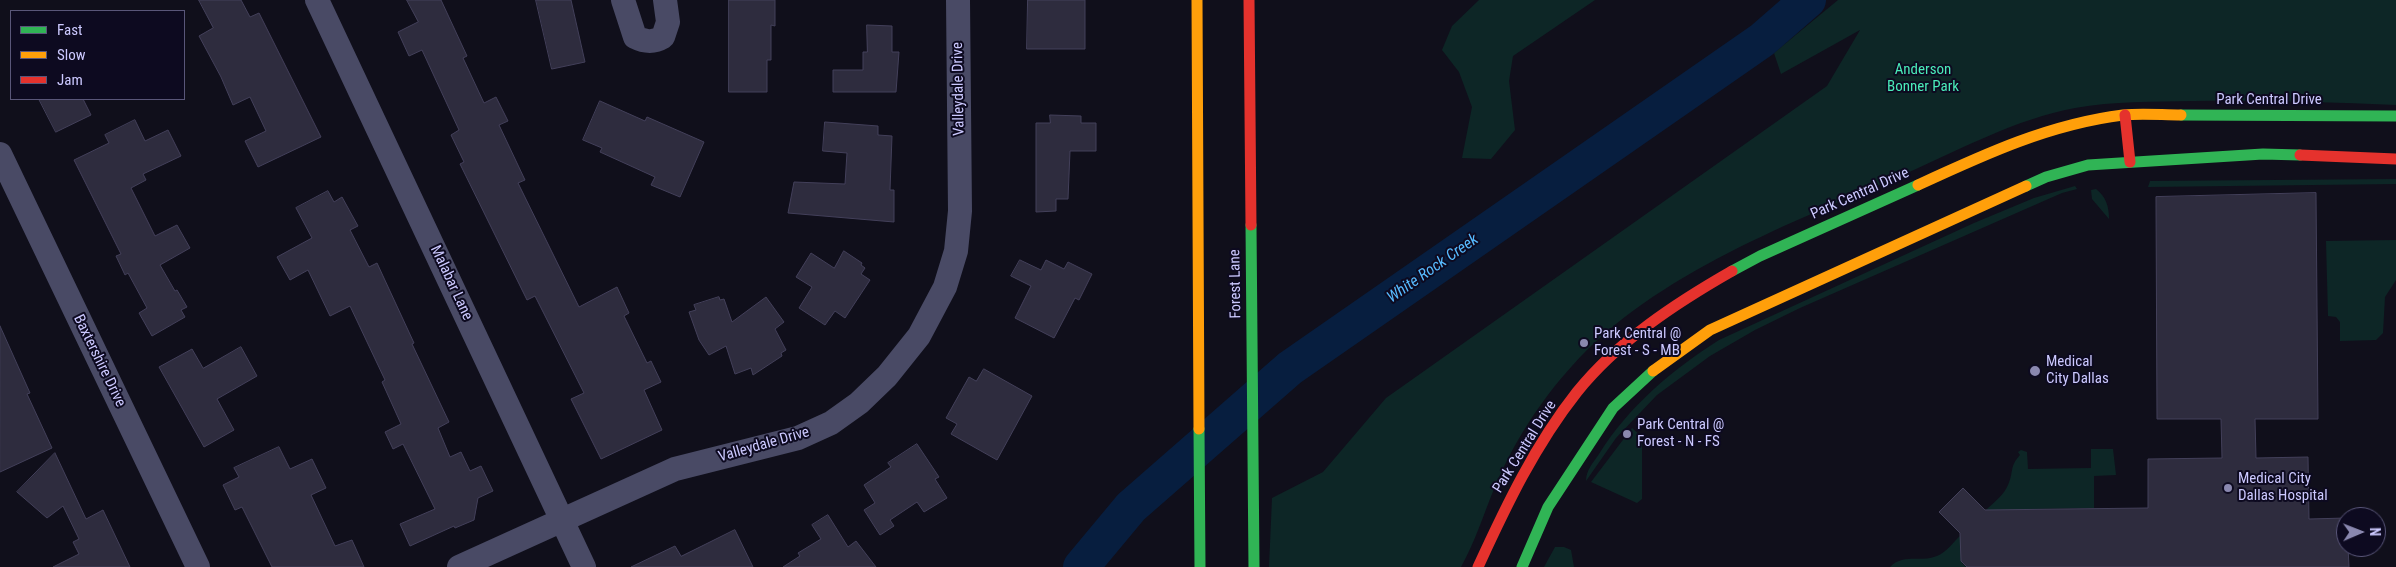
<!DOCTYPE html>
<html>
<head>
<meta charset="utf-8">
<style>
	body { margin:0 }
	#map { position:relative; width:2396px; height:567px; overflow:hidden; background:#100f1b; font-family:"Roboto Condensed",sans-serif }
	canvas { display:block }
	.legend { position:absolute; left:10px; top:10px; width:175px; height:90px; box-sizing:border-box; background:#0d0a20; border:1px solid #595679; margin:0; padding:6px 9px; list-style:none; font-size:15px; color:#ccc9ff }
	.legend li { display:flex; align-items:center; gap:10px; height:25px }
	.legend b { width:25px; border:1px solid #595679 }
	.north { position:absolute; left:2336px; top:507px; width:50px; height:50px; box-sizing:border-box; background:#0d0a20; border:1px solid #595679; border-radius:50%; rotate:89deg; font-size:14px; font-weight:700; line-height:20px; text-align:center; color:#ccc9ff }
	.north::after { content:''; display:block; margin:auto; width:18px; height:22px; background:#8a88af; clip-path:polygon(50% 0,100% 100%,50% 72%,0 100%) }
</style>
</head>
<body>
<div id="map">
<canvas width="2396" height="567"></canvas>
<ul class="legend">
<li><b style="height:6px;background:#30b455"></b>Fast</li>
<li><b style="height:6px;background:#ff9f0a"></b>Slow</li>
<li><b style="height:6px;background:#e5322d"></b>Jam</li>
</ul>
<div class="north">N</div>
</div>
<script>
const c = document.querySelector('canvas').getContext('2d');
c.lineJoin = 'round';
function fill(path, color) { c.fillStyle = color; c.fill(path, 'evenodd'); }
function strokePath(path, color, width, dash) { c.strokeStyle = color; c.lineWidth = width; c.lineCap = dash ? 'butt' : 'round'; c.setLineDash(dash || []); c.stroke(path); }
function drawText(font, color, halo, rows, align = 'center') {
  c.font = font + ' "Roboto Condensed",sans-serif'; c.lineWidth = 4; c.setLineDash([]); c.textBaseline = 'middle'; c.strokeStyle = halo; c.fillStyle = color; for (const [text, x, y, turn = 0] of rows) {
    c.save(); c.translate(x, y); c.rotate((+turn || 0) * Math.PI / 180); c.textAlign = isNaN(turn) ? turn : align; if (halo) c.strokeText(text, 0, 0); c.fillText(text, 0, 0); c.restore();
  }
}
fill(new Path2D(`
	M1479 0H1595L1513 56 1509 81 1515 130 1491 159 1462 158 1472 107 1459 72 1442 50 1452 26Z
	M1838 0H2396V105C2328 102 2261 100 2193 101 2153 102 2114 101 2075 108 2016 119 1961 149 1907 173 1794 222 1655 273 1572 366 1540 401 1512 445 1494 489 1483 516 1475 542 1461 567H1269L1272 498 1323 472 1386 398 1827 86 1860 30 1781 74 1774 53Z
	M2396 179V184L2148 187 2150 181Z
	M2075 186 2077 189 2062 193 1800 308 1755 330 1710 356 1657 395 1616 438 1586 481C1586 470 1593 463 1599 454 1629 406 1672 370 1719 340L1974 223 2034 198Z
	M2096 189C2106 197 2109 206 2109 219L2092 199 2091 190Z
	M2396 240V280L2385 297 2383 333 2376 340 2340 341V322L2336 317 2328 316 2326 241Z
	M1632 428 1642 437V499L1637 503 1591 482Z
	M2091 449H2113L2116 475 2094 476V508L2029 509V528L2010 510H1986C1994 502 2004 495 2008 485 2014 472 2009 467 2020 455L2018 452 2021 450 2027 452 2028 469 2091 468Z
	M1961 535 1962 563 1966 567H1890C1904 553 1920 563 1937 556 1947 552 1953 542 1961 535Z
	M1555 547H1564L1571 550 1574 567H1544Z`), '#0d2626');
strokePath(new Path2D(`
	M1081 567 1131 507 1290 368 1762 40 1808 0`), '#071e3f', 36);
const building = new Path2D(`
	M199 0H241L250 17 259 13 321 137 258 167 245 141 266 131 250 97 233 105 221 77 199 36 213 28Z
	M407 0H441L467 56 463 58 484 103 496 97 508 121 499 125 525 180 518 183 579 307 617 287 629 313 624 316 647 363 651 361 661 382 644 390 662 430 601 459 571 399 584 393 535 296 527 300 460 164 464 162 451 135 459 130 422 50 409 56 398 32 418 22Z
	M536 0H571L585 62 552 69Z
	M729 0H775V26L771 25V60H767V92H729Z
	M1028 0H1085V49H1027Z
	M867 25 892 26V52H899L896 92H833V70H863V52H867Z
	M39 99H83L91 115 56 132Z
	M600 101 645 121 647 117 704 142 680 197 651 185 655 177 600 152 602 148 583 140Z
	M1050 115 1081 116V123H1096V151H1070L1068 199H1056V211L1036 212V123H1050Z
	M135 120 145 141 168 130 181 156 143 174 146 180 131 188 155 236 177 225 190 248 160 265 175 291 177 290 187 307 181 310 185 317 152 336 139 313 147 308 128 273 125 275 116 256 121 254 74 160 109 143 105 135Z
	M825 122 878 126V135L892 136 890 190H894V222L788 213 794 182 845 184 847 153 823 151Z
	M328 191 334 202 342 197 358 226 350 230 369 267 377 263 414 343 412 344 449 422 438 428 450 457 461 452 470 471 481 466 493 491 478 498 474 520 455 528 454 526 410 546 400 524 435 509 403 444 393 449 385 432 401 424 382 382 385 380 350 306 330 316 308 270 290 280 277 257 312 238 296 208Z
	M2316 193 2318 419H2255L2256 458 2308 457 2309 519 2346 518V547H2348L2349 567H1967L1961 561 1960 533 1939 512 1963 488 1985 510 2148 508V459L2222 458 2221 419H2157L2156 197Z
	M844 251 862 263 861 265 865 268 861 274 870 280 845 318 835 311 825 325 799 308 812 287 796 277 811 253 834 268Z
	M1020 260 1041 270 1046 260 1064 269 1068 262 1092 274 1079 300 1075 298 1054 338 1015 318 1031 286 1011 276Z
	M719 297 720 300 724 299 732 322 766 297 784 322 775 329 786 350 781 353 782 356 753 375 751 368 735 374 726 346 709 355 699 340 689 312 696 310 694 305Z
	M0 326 30 393 27 394 52 448 0 472Z
	M241 347 257 376 217 399 234 430 204 447 159 367 192 349 203 368Z
	M984 369 1032 396 997 460 951 434 957 424 946 418 969 377 976 381Z
	M917 444 939 477 935 479 947 498 924 512 917 502 890 520 894 526 880 535 864 510 875 503 864 485 891 467 888 463Z
	M279 447 290 469 312 459 326 488 311 495 335 546 352 540 364 567H272L242 507 235 510 223 485 239 477 234 468Z
	M55 453 86 519 103 510 130 567H53L79 554 73 542 79 539 63 506 47 518 17 492Z
	M828 515 848 547 856 541 876 567H783L800 556 798 553 821 539 812 525Z
	M735 530 753 567H631L675 546 681 556Z`);
fill(building, '#2e2c3e');
strokePath(building, '#43405a', 1);
strokePath(new Path2D(`
	M317 0 584 567
	M623 0 635 37C645 42 653 43 663 37L668 22 665 0
	M0 154 198 567
	M459 567 675 469 798 438 831 423 859 403 887 376 919 336 945 287 956 251 960 211 958 0`), '#494a65', 24);
strokePath(new Path2D(`
	M2181 115 2396 116
	M2026 186 2046 177 2088 165 2263 154 2300 155
	M1251 225 1254 567
	M1732 271 1760 256 1918 185
	M1199 429 1200 567
	M1522 567 1548 507 1613 408 1653 371`), '#30b455', 11);
strokePath(new Path2D(`
	M1197 0 1199 429
	M1918 185C1985 154 2050 124 2123 115 2142 113 2162 115 2181 115
	M1653 371 1710 330 2026 186`), '#ff9f0a', 11);
strokePath(new Path2D(`
	M1249 0 1251 225
	M2125 115 2130 162
	M2300 155 2396 159
	M1478 567C1506 506 1535 445 1577 392 1618 341 1676 303 1732 271`), '#e5322d', 11);
for (const [x, y, r, color] of [
	[1584,343,5,"#8a88af"],
	[2035,371,6,"#8a88af"],
	[1627,434,5,"#8a88af"],
	[2228,488,5,"#8a88af"]
]) { const dot = new Path2D(); dot.arc(x, y, r, 0, 2 * Math.PI); c.fillStyle = color; c.fill(dot); strokePath(dot, '#0d0a20', 2); }
drawText('15px', '#4aebb9', '#0d0a20', [
	["Anderson",1923,70],
	["Bonner Park",1923,87]
]);
drawText('15px', '#ccc9ff', '#0d0a20', [
	["Valleydale Drive",959,89,-91],
	["Park Central Drive",2269,100],
	["Park Central Drive",1860,194,-24],
	["Malabar Lane",451,283,65],
	["Forest Lane",1236,284,-91],
	["Baxtershire Drive",99,361,64],
	["Valleydale Drive",764,445,-16],
	["Park Central Drive",1525,447,-58]
]);
drawText('15px', '#ccc9ff', '#0d0a20', [
	["Park Central @",1594,334],
	["Forest - S - MB",1594,351],
	["Medical",2046,362],
	["City Dallas",2046,379],
	["Park Central @",1637,425],
	["Forest - N - FS",1637,442],
	["Medical City",2238,479],
	["Dallas Hospital",2238,496]
], 'left');
drawText('italic 16px', '#57bbff', '#0d0a20', [
	["White Rock Creek",1433,269,-35]
]);
</script>
</body>
</html>
